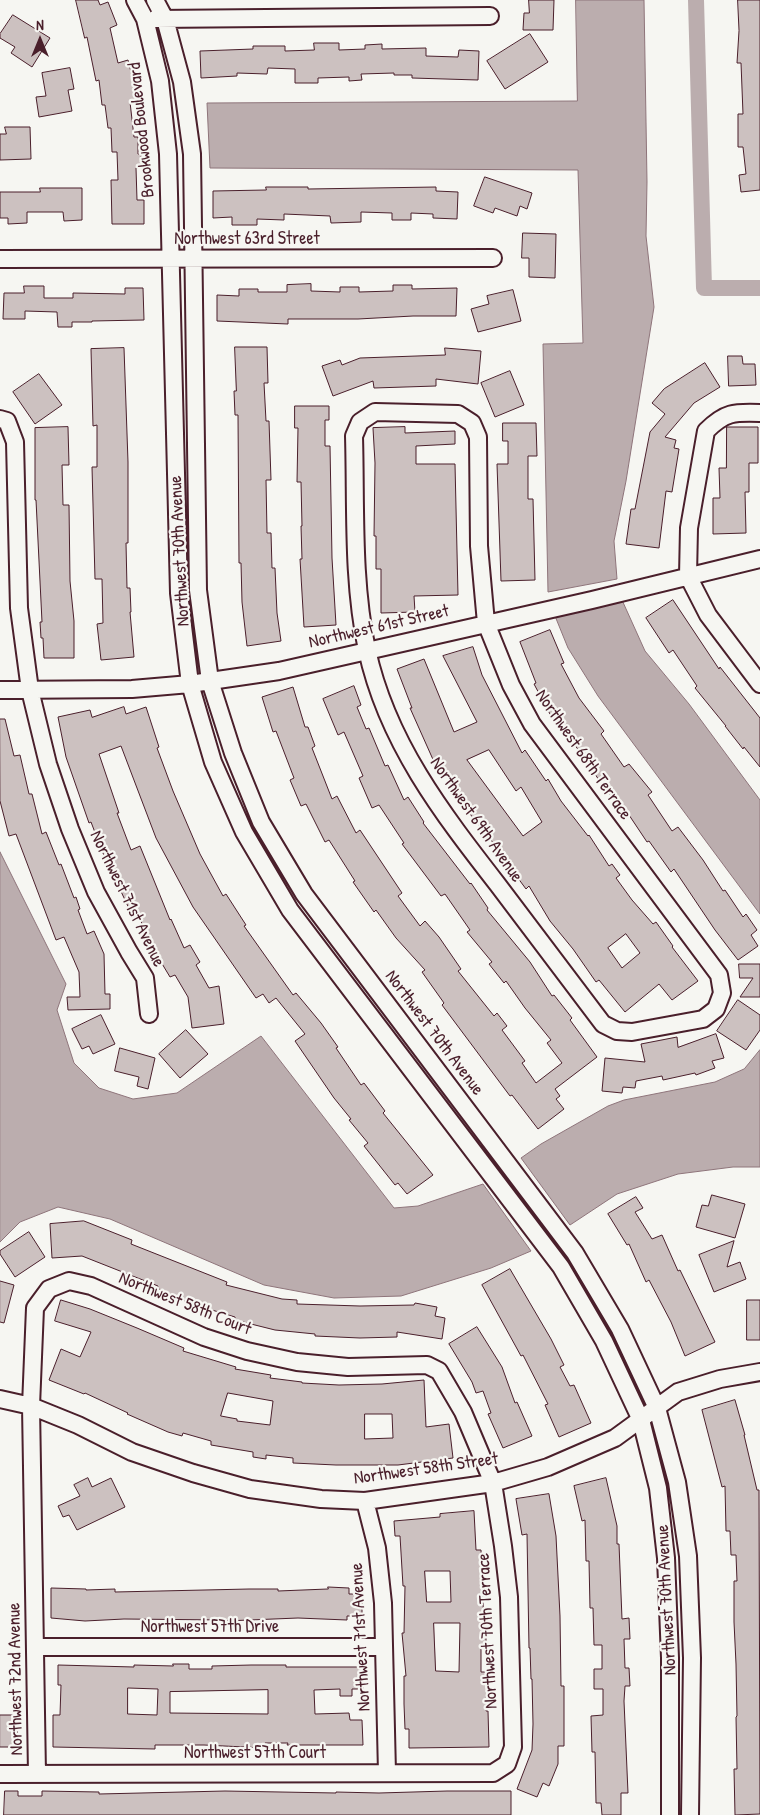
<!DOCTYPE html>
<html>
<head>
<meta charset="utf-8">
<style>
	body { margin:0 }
	#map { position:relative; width:760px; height:1815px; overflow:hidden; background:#f6f6f2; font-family:"Patrick Hand",sans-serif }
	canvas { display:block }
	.north { position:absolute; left:15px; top:15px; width:50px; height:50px; -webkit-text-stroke:4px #f6f6f2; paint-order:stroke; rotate:0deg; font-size:14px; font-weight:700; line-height:20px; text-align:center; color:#4a1f2b }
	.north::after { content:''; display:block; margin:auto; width:18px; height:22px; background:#4a1f2b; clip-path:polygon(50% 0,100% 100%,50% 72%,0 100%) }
</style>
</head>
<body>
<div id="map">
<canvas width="760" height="1815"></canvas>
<div class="north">N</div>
</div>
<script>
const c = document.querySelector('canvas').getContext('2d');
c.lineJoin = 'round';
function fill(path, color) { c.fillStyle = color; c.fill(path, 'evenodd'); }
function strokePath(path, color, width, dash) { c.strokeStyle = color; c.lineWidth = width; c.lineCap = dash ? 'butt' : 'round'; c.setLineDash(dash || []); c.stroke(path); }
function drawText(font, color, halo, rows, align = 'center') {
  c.font = font + ' "Patrick Hand",sans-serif'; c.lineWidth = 4.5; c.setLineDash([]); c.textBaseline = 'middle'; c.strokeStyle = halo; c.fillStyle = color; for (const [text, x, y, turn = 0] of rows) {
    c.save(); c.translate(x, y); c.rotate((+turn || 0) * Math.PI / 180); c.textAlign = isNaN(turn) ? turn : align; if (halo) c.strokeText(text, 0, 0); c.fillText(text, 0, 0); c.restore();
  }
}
const water = new Path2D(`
	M576 0H644L647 182 646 236 654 307 626 481 614 541 617 579 548 592 543 344 583 343 578 170 210 168 207 103 577 101Z
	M622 600 645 651 689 704 760 800V914L598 696 568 648 555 616Z
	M0 852 66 984 57 1010 74 1063 99 1088 133 1099 177 1093 261 1036 394 1208 418 1206 483 1184 531 1251 491 1268 401 1296 334 1298 264 1285 110 1219 58 1207 20 1222 0 1242Z
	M760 1050V1167H733L678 1174 617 1194 570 1225 521 1158 541 1144 608 1106 624 1100 715 1082 744 1069Z`);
fill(water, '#bbadae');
strokePath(water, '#8e747a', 1);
strokePath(new Path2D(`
	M696 0 704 288H760`), '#bbadae', 16);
const building = new Path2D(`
	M76 0H98L100 5 108 2 117 25 110 28 118 63 128 60 133 80 136 102H130L134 137H138V154H141V168H136L137 200H144V224H112L111 180H118L117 152H112L111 128H108L105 105H102L99 80 96 81 87 37 85 38Z
	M529 0H554L553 30H523L524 13H529Z
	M738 0H760V190L741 192 739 175 746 174 743 147H738V114H743L741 63H737L739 31Z
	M13 15 50 38 32 67 11 53 15 47 0 38V34Z
	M530 34 548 62 505 89 487 61Z
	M314 43H339V50L365 49V45L382 44V49L426 48V56L458 57 459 50 479 51 478 80 412 78V75H394V73L361 74 362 80 349 81V77L318 78V83H295V69L268 68 267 74 237 73V76L201 78 200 51 253 49V46H285V51L314 50Z
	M70 68 74 89 68 90 72 111 39 117 36 97 46 96 42 73Z
	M5 127H30L31 159 0 160V134H6Z
	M485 177 532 193 527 209 520 206 517 216 495 208 493 213 474 206Z
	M266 187H308V189L436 187V191L458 192 457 219 433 218V214L411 213V220H392V213L361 212V222L331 223 330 216 284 214V220L257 219V225H232V217L213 218V191L266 190Z
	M40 188H82V220L64 221 63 212H27V223L8 224V218H0V192H40Z
	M523 233 556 234 555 278 529 277V258H522Z
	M311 284V291L340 292V287H359V292L393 291V285H412V289L457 288 456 316H413L358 319H288V324L217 321V295L239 296V289H258V292H287V285Z
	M24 286H44V298H73V293L125 294V288H143L144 320 92 321V322H72V327H58L57 312 25 311V319H3L4 293H24Z
	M513 290 521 321 478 332 471 309 489 304 487 296Z
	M235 347H267L268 383H264L266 421H269L271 480H266L267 533H271L272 568H275L277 613 281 641 247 646 242 602 241 563H239L238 415H235L234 391H236Z
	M124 348 128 462V543H126L127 588H130L131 612H130L134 657 101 660 97 624 103 623 102 579H95L92 467H97V425L93 426 91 349Z
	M445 348 481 351 478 384 436 379V386L374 388 373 381 333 396 322 366 340 360 342 365 360 358 445 355Z
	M728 356H742L743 364H755L756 385 729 386Z
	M705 363 720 387 694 403 665 437 676 440 674 448 679 449 672 492 666 491 659 548 626 544 631 509H635L650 432 665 414 652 403 664 389Z
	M510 371 524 405 495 417 481 383Z
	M39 374 62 405 35 424 13 392Z
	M295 406H329V420H325V446H330L332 558 336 625 304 627 300 559H302L301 526H302L301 482H297L298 428H295Z
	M503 423H536L537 456H528V499H533L535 580 501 581 497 464H508V441H503Z
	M68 427 69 465H62L63 505H69L70 581 74 621V658H44L43 638H41L40 622H42L36 500H35V428Z
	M405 427V433L455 431V444L416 446V464H455L458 595 414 596 415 612 381 613V569H376V536H374L375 463 373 428Z
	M727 427H758V463H749V492H745L746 533 713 534V498H720L719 468H726Z
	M673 600 719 669 720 667 760 718V767L744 747 743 749 725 726H726L695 688 697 686 673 650 669 653 646 618Z
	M550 630 564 663 561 664 579 698 604 731 601 734 624 767 629 764 652 792 648 795 672 831 678 827 703 860 723 891 725 890 743 917 746 914 757 930 751 935 758 946 738 960 715 930 674 869 671 872 649 841 647 842 627 812 625 813 601 783 580 752 552 715 551 716 534 684 536 683 520 642Z
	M473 647 482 675 522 753 525 750 546 781 548 779 561 801 588 836 589 835 609 866 612 864 620 875 616 878 632 900 653 924 656 922 673 946 672 947 698 981 672 1000 659 984 625 1012 599 980 596 982 573 949 550 921 529 886 526 889 509 866 511 865 466 809 448 784 450 782 440 761 435 764 410 708H412L397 669 424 659 454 732 477 722 443 656ZM489 750 516 791 521 787 542 822 523 836 467 760ZM626 934 640 953 622 968 608 948Z
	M354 686 361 705 357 707 366 729 369 728 385 766 388 765 404 800 408 797 424 822 423 823 470 884 471 883 488 908 487 910 530 962 552 996 554 995 572 1018 570 1020 597 1057 555 1089 560 1096 556 1099 564 1109 538 1129 512 1095 510 1096 442 1005 444 1003 422 972 425 970 396 938 376 910 374 912 353 882 355 881 329 840 325 842 306 804 301 806 290 780 294 778 276 731 273 732 262 697 293 687 305 727H308L315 746 312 748 332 799 337 796 356 833 360 830 402 893 398 896 420 926 425 921 439 937 461 969 458 971 494 1016 497 1013 507 1026 502 1030 525 1061 522 1063 536 1083 562 1063 547 1043 551 1040 525 1008 506 981 504 983 489 964 492 962 467 932 470 930 445 894 441 896 402 844 404 843 379 805 372 808 359 778 363 776 344 732 338 735 323 699Z
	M124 707 126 714 146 707 159 747 157 748 173 791 200 854 223 896 226 894 246 925 244 926 293 995 296 993 321 1023 338 1047 336 1048 361 1085 364 1083 385 1111 383 1113 433 1175 407 1194 398 1183 395 1185 364 1146 368 1143 349 1120 351 1119 334 1098 295 1041 305 1034 276 998 269 1003 263 994 256 998 193 907 156 838 121 746 99 754 119 813H117L131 850 140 846 170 920 171 919 184 948 190 945 200 962 196 965 209 988 219 986 224 1024 192 1028 188 997 175 975 170 977 155 952 138 915 133 917 102 851 91 822 89 823 66 757 58 717 90 710 92 717Z
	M0 719H5L14 756 20 755 29 794H32L42 834 46 832 59 865 61 864 74 898 76 897 80 909 78 910 87 934 94 931 104 954 105 994H110V1009L68 1010 67 997H80L79 972 64 937 56 940 16 834 9 836 0 801Z
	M739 964H760V997H740L753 978H740Z
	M738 1000 760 1015V1030L746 1050 717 1031Z
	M101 1015 115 1044 93 1054 89 1046 82 1049 72 1029Z
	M186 1030 208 1054 180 1078 159 1054Z
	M716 1034 724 1058 712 1061 715 1068 696 1075 695 1073 663 1080 662 1076 636 1081 635 1088 623 1087 622 1093 602 1091 605 1058 645 1062 641 1044 677 1037 678 1047Z
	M120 1048 155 1058 148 1089 137 1086 139 1077 115 1071Z
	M712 1195 745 1204 735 1238 696 1227 702 1205 708 1206Z
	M636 1197 643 1208 635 1212 652 1239 662 1235 678 1271 680 1270 715 1342 685 1356 671 1322 649 1280 646 1282 629 1244 627 1245 608 1214Z
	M84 1221 132 1240 131 1244 227 1282 226 1285 282 1299 297 1300V1304L360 1306 414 1305 415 1303 437 1307 435 1316 445 1318 442 1339 397 1332V1337L360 1338 315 1336V1334L275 1330 235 1320V1317L189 1303 157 1288 158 1286 82 1256 52 1258 50 1224Z
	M29 1232 45 1257 15 1277 0 1254V1251Z
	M734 1241 727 1267 740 1262 746 1279 714 1292 699 1255Z
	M510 1269 551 1339 564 1365 560 1367 570 1386 574 1385 591 1423 559 1437 545 1405 548 1404 523 1355 521 1356 482 1285Z
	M0 1281 14 1285 4 1323 0 1322Z
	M61 1300 90 1309 137 1328 184 1348 183 1351 236 1367 235 1369 271 1375 270 1378 302 1382V1383L339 1385 382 1384 424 1380 426 1427 449 1424 453 1458 398 1465H336L293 1463V1458L266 1455V1459L253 1457V1452L211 1445V1441L183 1433 182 1436 168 1432 127 1414 128 1413 85 1393 84 1394 49 1380 61 1349 80 1357 91 1332 55 1321ZM228 1393 273 1401 270 1425 237 1421V1419L221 1416ZM365 1414H392L393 1438 365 1439Z
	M747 1300H760V1340H747Z
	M477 1327 502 1367 515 1403 517 1402 532 1436 503 1448 488 1414 491 1413 483 1391 476 1393 472 1382 449 1344Z
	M735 1400 745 1435H744L757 1490H759L760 1814 735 1815 734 1769H737L736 1717 737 1716 736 1664 734 1622V1581H737L736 1555H731L730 1531H726L725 1486 722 1487 702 1410Z
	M88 1478 92 1487 111 1478 125 1507 77 1530 69 1515 63 1517 58 1506 80 1496 74 1485Z
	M606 1478 617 1526V1544H619L622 1619 629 1618 630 1639H624L625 1668H629L630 1686H625L624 1701 628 1793H621V1815H602L601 1803H596L595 1752H592L591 1716 603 1715V1689H594V1669H602V1645H594L593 1608H590L589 1561H586L585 1520 582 1521 574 1486Z
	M549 1494 556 1536 560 1616 561 1686H564V1746H558V1764L549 1786 543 1783 537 1797 517 1789 532 1750 533 1724 532 1679H531L530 1648H529L527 1534 522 1535 516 1499Z
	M474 1511 476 1550H481L484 1628H486V1646H481V1672H487L486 1711H488L489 1747 409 1748V1729H405L404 1704V1676H406L402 1633H404L405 1586H403L400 1536H395L394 1521 440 1517V1514ZM425 1571H450L451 1602H427ZM434 1623H460L459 1672 436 1671Z
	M328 1587 349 1588V1594H362V1616H347V1620L298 1618 225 1621V1620L124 1619 85 1621 51 1618V1588L86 1589V1590L115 1589V1592L249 1589H278V1591L328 1589Z
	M173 1664H189V1669H212V1666L251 1665H286V1667H364L363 1689H352V1696H340V1689L314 1690 315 1714 349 1713 350 1720H362L363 1745H287L288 1743H265V1748L204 1745H155V1749L53 1747V1715H60L61 1685H58V1665L134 1667V1665L173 1666ZM128 1688 158 1689 157 1715 128 1714ZM268 1690V1714L170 1713V1692Z
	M0 1715H17V1747H0Z
	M5 1791H18V1796H42V1791L99 1792V1794L225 1791 336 1793V1792L379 1793 447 1791H511V1815H4Z`);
fill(building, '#ccc1c0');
strokePath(building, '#4a1f2b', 1);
const minor = new Path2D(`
	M135 0 145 19 160 81 168 154 179 593 190 684 213 762 244 832 290 910 561 1267 604 1341 641 1420 658 1488 666 1558 670 1658V1815
	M155 0 165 19 182 82 192 154 198 590 210 681 233 753 261 822 304 894 575 1253 620 1329 657 1408 677 1482 688 1556 692 1658 690 1815
	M155 19 490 16
	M0 259 493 258
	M375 412 458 414 472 423 478 437 479 546 486 623 511 685 532 724 719 975 722 993 716 1009 703 1019 632 1032 617 1031 603 1024C568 978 533 932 498 885 442 813 387 742 367 650 352 580 356 506 354 436L360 422Z
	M760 413C734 412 725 412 706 431L689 528 688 576 708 615 760 684
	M0 419 7 421 15 442 19 608 30 690 48 764 70 829 96 892 129 952 145 978 149 1014
	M0 690 132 689 190 684 279 671 592 600 760 559
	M0 1399 31 1406 78 1425 132 1452 193 1473 250 1489 321 1499 365 1501 493 1483 548 1467 615 1438 678 1392 720 1379 760 1372
	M365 1501 377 1548 383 1603 387 1773
	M36 1647H383
	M0 1774 493 1773 507 1764 513 1747 509 1597 503 1546 493 1483 463 1412 439 1371 427 1365 348 1367 297 1362 247 1351 204 1337 91 1286 69 1281 49 1289 35 1308 31 1406 37 1774`);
strokePath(minor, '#4a1f2b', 20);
strokePath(minor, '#f6f6f2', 16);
drawText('18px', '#4a1f2b', '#f6f6f2', [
	["Brookwood Boulevard",142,130,-96],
	["Northwest 63rd Street",247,239],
	["Northwest 70th Avenue",180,551,-93],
	["Northwest 61st Street",379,627,-13],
	["Northwest 68th Terrace",583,755,55],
	["Northwest 69th Avenue",476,820,55],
	["Northwest 71st Avenue",127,899,64],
	["Northwest 70th Avenue",434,1033,53],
	["Northwest 58th Court",185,1304,22],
	["Northwest 58th Street",426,1469,-8],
	["Northwest 70th Avenue",667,1600,-93],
	["Northwest 57th Drive",210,1627],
	["Northwest 70th Terrace",488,1631,-93],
	["Northwest 71st Avenue",361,1637,-93],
	["Northwest 72nd Avenue",16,1679,-91],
	["Northwest 57th Court",255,1753]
]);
</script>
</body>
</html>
